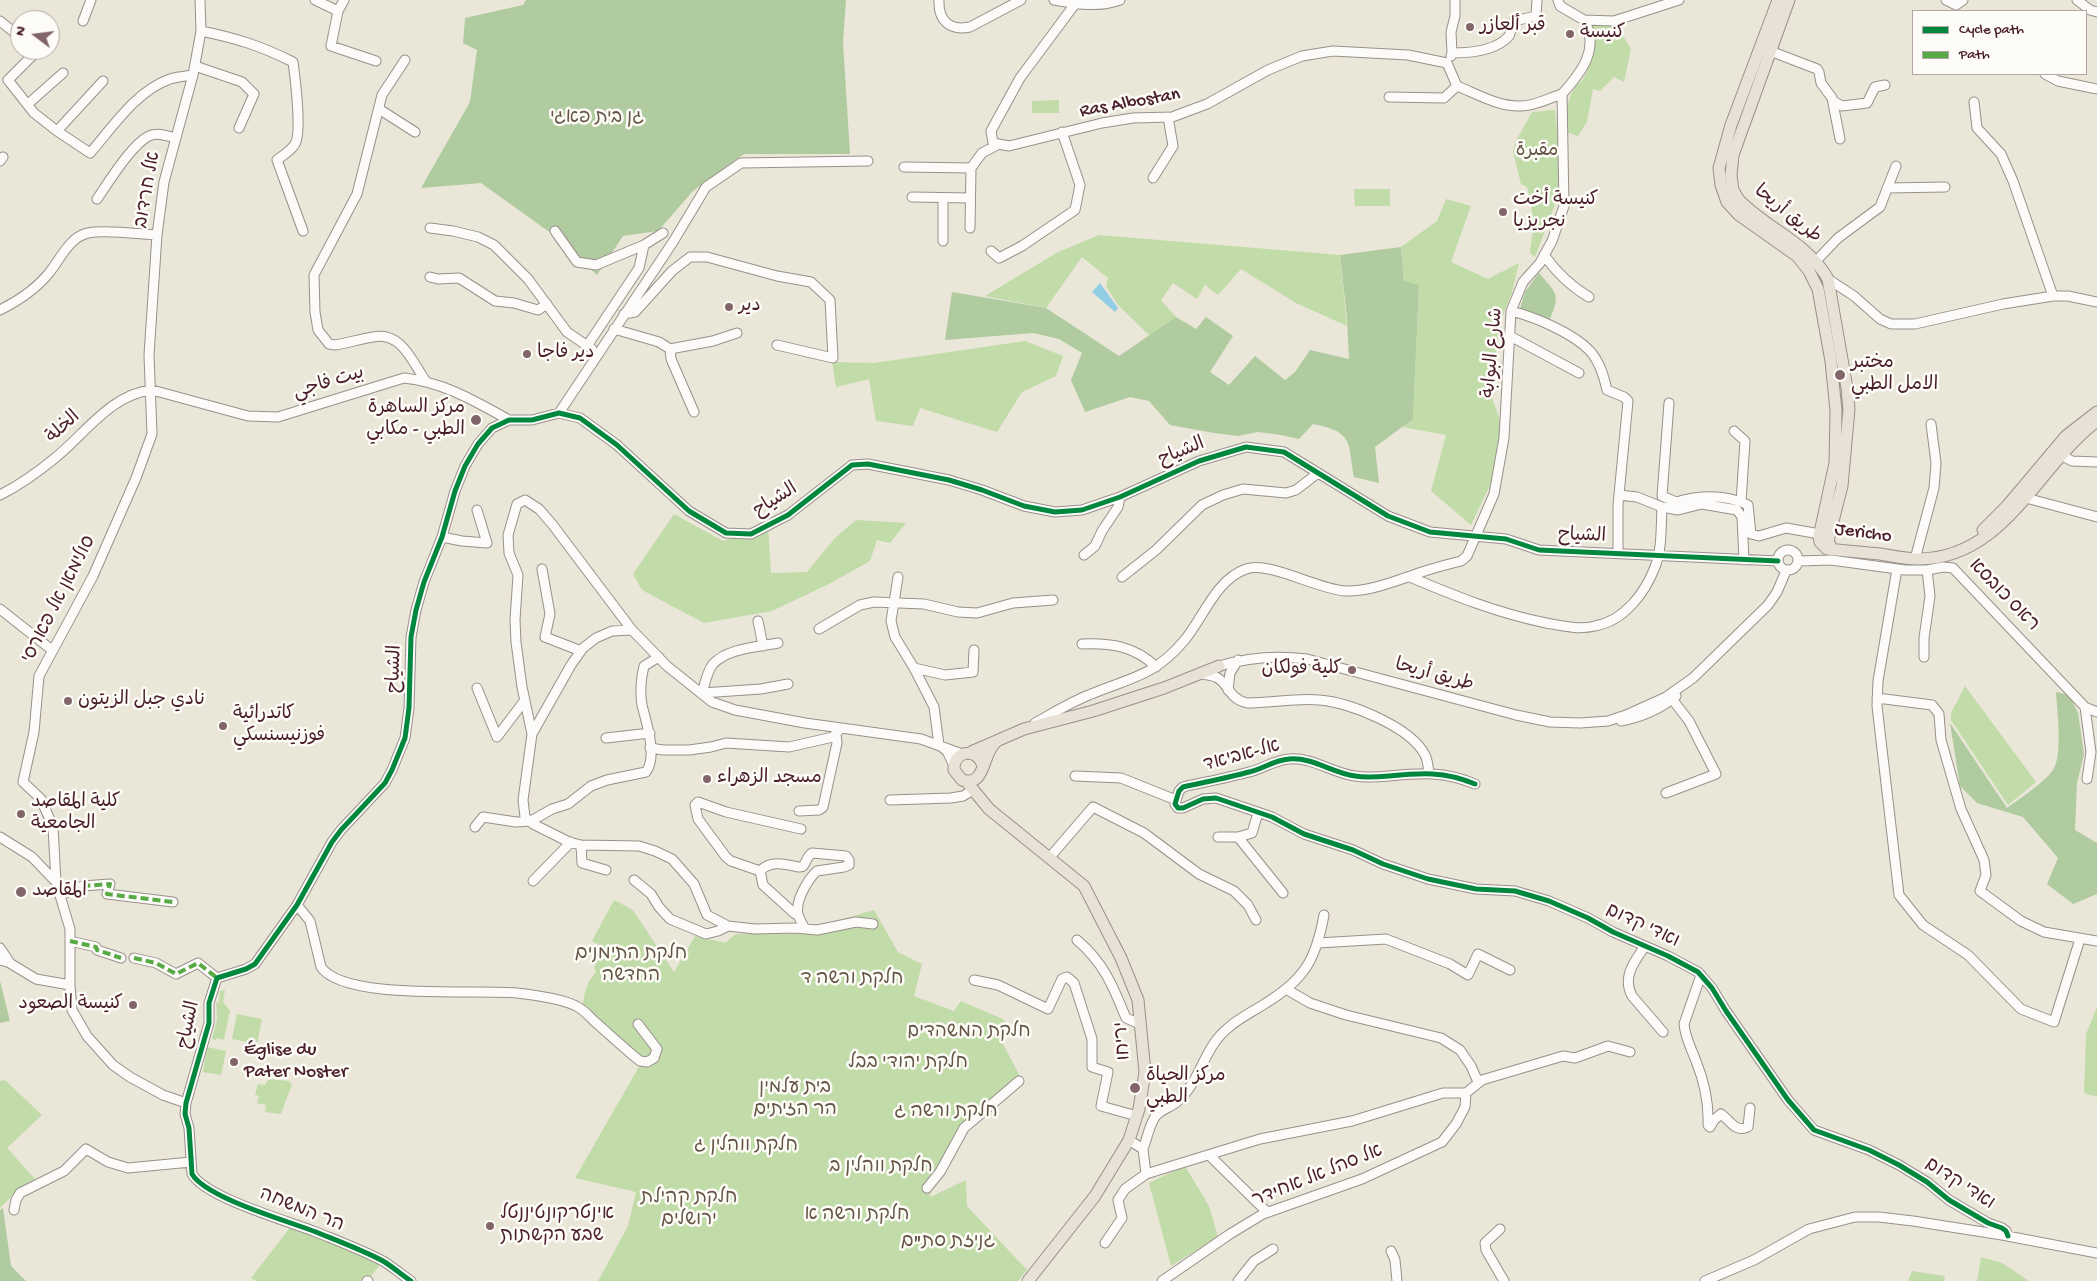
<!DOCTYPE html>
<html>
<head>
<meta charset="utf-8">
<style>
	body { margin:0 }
	#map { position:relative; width:2097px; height:1281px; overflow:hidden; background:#eae6d8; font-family:"Gochi Hand",sans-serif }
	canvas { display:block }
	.legend { position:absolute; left:1912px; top:10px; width:175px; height:65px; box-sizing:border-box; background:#fdfcf7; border:1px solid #b5a4a5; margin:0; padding:6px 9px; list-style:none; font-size:15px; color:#4a1f2b }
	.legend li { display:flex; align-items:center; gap:10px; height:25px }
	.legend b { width:25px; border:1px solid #b5a4a5 }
	.north { position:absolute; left:10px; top:10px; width:50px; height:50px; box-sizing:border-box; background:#fdfcf7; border:1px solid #b5a4a5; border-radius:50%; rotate:285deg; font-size:14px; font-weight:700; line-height:20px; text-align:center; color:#4a1f2b }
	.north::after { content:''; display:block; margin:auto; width:18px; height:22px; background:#826568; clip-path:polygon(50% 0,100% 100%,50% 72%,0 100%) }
</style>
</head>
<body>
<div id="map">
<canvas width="2097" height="1281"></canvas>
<ul class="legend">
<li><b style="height:6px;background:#00873e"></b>Cycle path</li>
<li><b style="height:6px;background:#57aa44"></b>Path</li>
</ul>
<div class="north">N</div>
</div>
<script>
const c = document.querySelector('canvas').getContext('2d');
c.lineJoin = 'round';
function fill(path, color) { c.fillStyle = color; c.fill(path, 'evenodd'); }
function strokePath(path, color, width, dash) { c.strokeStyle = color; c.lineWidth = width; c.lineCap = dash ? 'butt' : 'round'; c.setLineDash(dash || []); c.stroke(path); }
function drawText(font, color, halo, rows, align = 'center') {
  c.font = font + ' "Gochi Hand","Playpen Sans Arabic","Playpen Sans Hebrew",sans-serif'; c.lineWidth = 5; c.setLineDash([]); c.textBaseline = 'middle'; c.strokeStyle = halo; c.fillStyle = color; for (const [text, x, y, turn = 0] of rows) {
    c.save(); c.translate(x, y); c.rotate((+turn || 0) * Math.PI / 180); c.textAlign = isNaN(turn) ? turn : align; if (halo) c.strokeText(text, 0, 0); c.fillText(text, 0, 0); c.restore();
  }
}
fill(new Path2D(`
	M1602 23 1616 24 1631 49 1624 82 1614 77 1600 91 1593 89 1587 122 1578 136 1566 132C1566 117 1566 100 1575 87 1577 84 1581 82 1583 79 1592 65 1595 41 1591 26Z
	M1059 100V113H1032V101Z
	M1555 110 1561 170V189L1535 257 1530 253C1534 227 1534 213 1527 187L1521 184 1513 151 1517 139 1532 112Z
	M1354 189H1390V206H1355Z
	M1446 199 1471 206 1451 262 1488 279 1519 263 1512 292 1501 320 1490 391 1501 424 1498 455 1493 479 1471 525 1431 491 1446 435 1402 427 1413 418 1419 286 1404 281 1401 247 1437 221Z
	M1099 235 1340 255 1347 326 1296 303 1241 269 1218 295 1205 285 1197 299 1173 283 1161 300 1176 317 1150 336 1118 305 1106 286 1108 278 1082 257 1046 308 985 296 1058 252Z
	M1025 341 1063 356 1056 376 1022 392 997 432 920 408 913 426 876 421 869 379 836 387 832 362 874 363Z
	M674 514 723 541 768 526 771 573 807 572 836 537 856 520 906 523 890 543 877 540 870 561 829 584 772 611 704 623 642 590 633 574Z
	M1965 686 2036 782 2008 805 1951 720V713Z
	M614 900 633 910 674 972 695 936 725 943 736 934H820L839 920 874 910 898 952 922 964 914 996 954 1011 961 1001 1003 1019 1010 1031 1001 1040 1020 1076 962 1124 934 1175 930 1197 966 1180 967 1206 1027 1270 1018 1281H598L628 1226 636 1192 575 1178 640 1065V1057L583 1005C584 992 587 982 596 972L594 967 604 948 592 941Z
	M225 990 223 1002 230 1011 224 1040 217 1038 216 1040 212 1039 217 1019 216 1003 219 1002 220 991Z
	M2097 1007V1097L2084 1093 2086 1034Z
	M237 1014 262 1019 257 1044 232 1039Z
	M207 1047 226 1051 221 1075 203 1072Z
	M269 1079 289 1081 292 1084 281 1114 265 1112 266 1105 257 1103 259 1096 255 1095 258 1084 265 1085Z
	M5 1080 42 1115 7 1148 35 1179 21 1187 0 1208V1081Z
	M1185 1166 1209 1206 1218 1237 1171 1266 1149 1183Z
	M292 1225 383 1261 367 1281H256L251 1278Z
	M1981 1257 2002 1263 2029 1281H1977Z
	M1912 1271 1945 1276 1944 1281H1908Z`), '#c1dca9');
fill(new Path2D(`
	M526 0H846L843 42 850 154H744L693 191 658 231 623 236 597 275 555 236 481 183 421 188 470 102 477 50 463 43 465 18 523 5Z
	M1401 247 1404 281 1419 285 1413 419 1375 447 1379 483 1354 477C1348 441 1353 432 1313 424L1299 439 1281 435 1258 432 1238 436 1214 433 1170 425 1149 401 1130 397 1085 412 1071 380 1082 353 1059 339 1033 333 945 340 952 292 1046 308 1119 356 1176 317 1196 329 1206 317 1233 336 1210 372 1229 385 1255 356 1285 380 1295 372 1310 350 1349 359 1347 318 1340 255Z
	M1539 273C1557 294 1561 294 1549 321L1519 312 1525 292Z
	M2056 692 2069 695 2078 713 2084 754 2077 783 2075 830 2097 843V894L2073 904 2047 884 2058 858 2023 817 1977 803 1960 786 1950 723 2007 808C2019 799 2045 782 2053 770 2063 756 2057 710 2056 692Z
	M0 981 10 1021 0 1023Z
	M3 1208 11 1266 26 1281H0V1210Z`), '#afcb9f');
fill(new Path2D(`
	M1100 283 1118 308 1115 312 1092 292Z`), '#91cde3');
const minor = new Path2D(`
	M315 0 338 11
	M344 0 338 11 331 46 376 61
	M939 0C938 21 950 31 970 27L1021 0
	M1054 0C1076 4 1098 8 1120 0
	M1558 0 1560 6 1584 20 1614 21 1679 0
	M1946 0 1956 5 1963 0
	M2077 0 2090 10 2097 12
	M1075 4 1020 78 991 131 993 143 1009 146 1102 123 1133 118 1172 117 1207 104 1268 70 1302 56 1333 51 1408 55 1447 63
	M0 21 20 37
	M83 21 91 0
	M201 31C236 38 261 46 293 62 295 77 302 133 295 144 291 151 283 155 277 160L303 231
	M35 50 37 51 8 80 34 113 57 131 103 81
	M1770 51 1817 69 1819 72 1821 83 1832 98 1840 139
	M1452 53C1470 53 1496 51 1509 36 1511 32 1512 25 1514 21L1536 16 1537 0
	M1451 56 1452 53 1451 32 1455 16V0
	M405 60 382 95 357 194 314 275 315 312 318 330 329 344 335 345C348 343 360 339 373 337 401 331 412 361 425 380
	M1447 63 1457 86C1477 94 1499 107 1521 106 1535 106 1549 98 1562 94
	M195 66 242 82 254 94 239 128
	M2045 74 2058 81 2097 89
	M1389 97 1444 98 1457 86
	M1833 101 1842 106 1867 103 1875 87 1885 85
	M1974 102 1977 128 2001 154 2013 181 2053 296
	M28 104 63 73
	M379 109 415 132
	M57 131 90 153C113 127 136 91 170 79 177 77 186 76 193 75
	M0 161 3 157
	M904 167 971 168 982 153 997 145
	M1153 178 1173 146 1168 117
	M1887 188 1945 187
	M912 197 970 198
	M943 198V241
	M97 199C108 183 132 144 149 136 158 132 167 136 176 138
	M430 228 453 231 478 237 494 245 528 279 567 332 592 349
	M970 228 971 168
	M555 231 577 262 596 265 644 245 639 268 587 346
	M644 245 663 233
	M991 251 999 258 1022 246 1075 210 1080 185 1062 132
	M1544 255C1557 273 1570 286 1589 297
	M1816 261 1838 238 1880 207 1896 166
	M430 277 438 279 459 278 495 301 514 303 538 310 547 304
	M1828 279 1854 296 1880 319 1891 324H1915L2003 304 2053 296H2068L2097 302
	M0 310C18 301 36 289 49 273 60 260 69 237 88 233 104 229 139 234 157 235
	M1511 311C1535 317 1573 333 1590 351 1600 362 1604 377 1607 390L1624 397 1628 401 1618 505V553
	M624 314 635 312 672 271 690 257H707L777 276 811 282 830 300 833 358 777 345
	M614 329 659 342 670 349 713 341 737 333
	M1510 336 1579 373
	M670 349 671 359 694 412
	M1669 403 1662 496 1676 502C1701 495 1725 494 1748 505L1751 534 1759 536 1786 528 1820 534
	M559 413 673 242 706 187 741 163 868 161
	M1734 431 1745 441 1741 502
	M2057 453 2072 461 2097 462
	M0 495C20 485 38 472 55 458 85 434 111 394 152 390L248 416 278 417 404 378C443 382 475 401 509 420
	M1619 495 1637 497 1662 507 1678 510 1702 504 1737 510 1742 517 1744 560
	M2026 498 2097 517
	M442 537 462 541 487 543 477 510
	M1778 560a10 10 0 1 1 20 0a10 10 0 1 1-20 0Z
	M1084 555 1095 546 1102 531 1118 507 1120 497
	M1915 559 1934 488 1936 463 1931 424
	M1799 561 1831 560 1905 570H1927L1943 567 1953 568 2085 707 2097 712
	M542 569 550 614 545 637 581 651
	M1897 569 1878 681 1877 706 1899 895 1923 925 1968 955 2021 1009 2054 1022 2080 939
	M898 577 891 621 895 637 914 668 934 707 939 745 947 751 954 766
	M1122 577 1156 550 1202 505 1223 495 1243 489 1286 493 1296 490 1318 473
	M1410 577C1455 596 1497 613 1546 623 1563 626 1579 630 1595 626 1624 621 1645 593 1655 567 1662 549 1661 527 1662 507
	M0 609 52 650
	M758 621 763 646
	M819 629 860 605 874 602 924 604 958 612 977 613 1013 603 1053 600
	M632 630 612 631 596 638 583 648 571 665 532 734 523 800 525 817 533 824 569 842 581 845 639 846 655 851 672 859 694 884 707 915 728 926 755 929 795 928 817 930 856 922 873 924
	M778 643C758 647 728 648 713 664 707 671 705 684 702 693L761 689 788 684
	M1082 644C1111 643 1135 646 1156 667
	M1924 657V638L1930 596 1927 570
	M1219 666C1249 657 1276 655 1307 659L1516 715 1550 722 1580 723 1608 721 1626 715 1666 697 1693 678 1768 605 1777 592 1786 571
	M914 668 945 675 973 672 974 650
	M1200 673C1205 675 1211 675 1216 677 1230 684 1227 698 1247 703 1271 703 1295 698 1319 700 1349 702 1411 727 1425 755 1428 760 1428 768 1429 773
	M477 688 497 737 525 700
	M1228 690 1230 673 1238 660
	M1877 698 1932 705 1939 714 1941 740 1961 809 1984 860 1986 875 1980 891 2021 921 2044 932 2097 941
	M2085 707 2091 752 2087 779
	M1621 721C1642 717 1659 710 1676 696
	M1035 723C1053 713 1071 702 1089 695 1129 678 1153 677 1183 642 1203 619 1215 580 1246 569 1269 561 1317 589 1345 591 1371 592 1400 579 1425 571 1437 567 1449 564 1461 561L1467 556 1494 494 1504 438 1511 311 1523 282 1540 263 1552 241 1564 206 1562 94C1582 72 1600 48 1584 20
	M532 734 522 687 516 642 515 620 518 575 509 553 508 535 517 504 525 500 539 509 552 524 632 630 667 666 712 702 735 710 805 723 921 739 962 754
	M606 738 650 733
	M650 748 663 750H689L711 747 726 743 789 747 833 737 841 728
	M1075 776 1121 778 1176 800
	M1475 784C1444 771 1421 773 1389 776 1378 777 1366 778 1355 776 1332 773 1313 757 1289 759 1274 760 1263 769 1249 772 1227 778 1205 782 1183 787L1179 791 1175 804 1178 808H1183L1203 799 1216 798 1272 817 1304 834 1353 850 1383 864 1428 879 1476 889 1515 891 1549 901 1588 918 1613 932 1668 956 1698 972 1712 988 1726 1011 1788 1100 1814 1130 1869 1150 1899 1165 1927 1182 1949 1200 1988 1223 2002 1228 2006 1231 2008 1236
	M1666 793 1716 774 1689 721 1672 699
	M890 800 951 798 963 796 973 790
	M799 811 819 810 823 807 837 743 836 735
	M475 827 483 817 516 822 531 821 552 809 568 804 591 786 607 780 646 772C658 756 646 722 642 705 640 693 641 677 644 666L659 657
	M0 837 32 857 56 882 70 929V985L72 1010 87 1036 113 1065 130 1077 163 1095 186 1103
	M1218 837H1238L1252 833 1258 813
	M1238 837 1283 893
	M581 845 582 863 606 870
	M1050 857 1093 807 1144 833 1199 874 1234 891 1248 905 1256 920
	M760 871 731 861 726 857 698 819 695 805 698 802 726 812 801 829
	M634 880 651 894 659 907 670 919 706 934 718 931 728 926
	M533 881 571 842
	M56 882 53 827 41 799 23 782 34 732 39 676 93 576 136 478 152 434 149 355 157 235 164 182 193 75 201 31 200 0
	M60 895 83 886 110 884 107 894 173 902
	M297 905 310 921 321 967C344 1001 477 989 517 993 535 995 560 998 576 1006 583 1009 589 1016 594 1021 609 1034 624 1048 640 1061L647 1062 654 1058 657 1049 638 1024
	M798 915 795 914 763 885 760 871C775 855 798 871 803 866 807 862 806 857 812 853L846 856 849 860V865L844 867 817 871C808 879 795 901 798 914 799 919 803 925 805 929
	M1077 940C1104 963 1113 986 1126 1018L1140 1024
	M70 941 96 947 97 950 121 958
	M1318 943 1386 939 1450 964 1468 975 1478 954 1510 970
	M1645 946C1634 962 1622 977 1632 996L1663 1032
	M0 948 10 963
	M134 958 156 963 176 974 198 963 217 978
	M0 960 8 962 36 979 70 985
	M1701 975 1684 1024C1685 1037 1691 1048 1696 1061 1704 1081 1709 1103 1708 1125L1710 1127 1714 1120 1721 1114C1730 1120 1735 1133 1748 1127L1750 1108
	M974 980 998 985 1048 1009 1062 979 1067 977 1074 983 1092 1039V1067L1108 1072 1101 1106 1137 1116
	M1286 989 1310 1003 1346 1015 1441 1038 1460 1050 1471 1066 1478 1082
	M1129 1140 1143 1149 1146 1174 1260 1139 1352 1121 1443 1093H1466L1482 1080 1563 1056 1575 1058 1608 1046 1630 1052
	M1143 1149C1147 1139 1149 1126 1155 1117 1161 1108 1172 1108 1179 1100 1201 1080 1204 1047 1228 1028 1239 1018 1254 1011 1266 1003 1305 979 1316 959 1324 915
	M1209 1155 1267 1212
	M927 1188 940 1172 964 1128 1019 1081
	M14 1210 16 1200 20 1193 64 1171 86 1149 108 1162 128 1168 191 1162
	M1500 1229 1485 1243 1486 1250 1504 1281
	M1105 1243 1122 1218 1118 1200 1125 1189 1146 1174
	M1391 1251 1395 1260 1397 1281
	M367 1281H368
	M411 1281C402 1275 393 1267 383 1261 362 1250 338 1241 316 1232 288 1221 206 1198 192 1174L189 1128 185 1114 186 1103 209 1023V1003L217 978 246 969 255 964 297 905 332 842 341 830 385 783 392 770 405 738 409 708 411 637 416 610 424 582 442 537 455 491 465 466 478 444 492 428 509 420H532L559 413 580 418 617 445 689 511 726 533 751 534 788 515 852 465 868 464 949 480 982 490 1024 506 1055 512 1082 510 1120 497 1199 461 1246 447 1284 452 1388 516 1430 532 1506 539 1539 550 1778 561
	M1162 1281 1230 1234 1263 1214 1362 1179 1442 1142 1456 1124 1465 1107 1466 1093
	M1238 1281 1254 1261 1273 1249
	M1705 1281 1754 1260 1809 1229 1855 1217H1879L1913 1221 2002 1235 2097 1253`);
const major = new Path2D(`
	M1778 0 1731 125 1719 168 1721 185 1727 202 1739 215 1797 256 1809 271 1818 289 1831 361 1836 411 1835 463 1819 537 1820 542 1827 549C1845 551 1863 552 1880 554 1893 556 1905 559 1918 559 2005 559 2037 466 2097 421
	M1789 0 1733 155 1731 175 1733 190 1739 200C1767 229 1807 242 1828 279L1847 388 1849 409 1842 486 1828 541 1832 549
	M1983 530 2007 506 2066 436 2097 412
	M971 752 1024 729 1093 711 1164 688 1219 666
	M983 766C978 747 953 750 954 770L962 780C986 788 982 753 996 742
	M966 781 989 809 1084 886 1121 958 1138 1000 1145 1072 1139 1109 1129 1140 1095 1196 1028 1281`);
strokePath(minor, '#99908b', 11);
strokePath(major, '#99908b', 13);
strokePath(minor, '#fcfbf9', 9);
strokePath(major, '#e7e2d5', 11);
strokePath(new Path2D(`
	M60 895 83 886 110 884 107 894 173 902
	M70 941 96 947 97 950 121 958
	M134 958 156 963 176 974 198 963 217 978`), '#57aa44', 4, [8, 4]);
strokePath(new Path2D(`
	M1475 784C1444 771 1421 773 1389 776 1378 777 1366 778 1355 776 1332 773 1313 757 1289 759 1274 760 1263 769 1249 772 1227 778 1205 782 1183 787L1179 791 1175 804 1178 808H1183L1203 799 1216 798 1272 817 1304 834 1353 850 1383 864 1428 879 1476 889 1515 891 1549 901 1588 918 1613 932 1668 956 1698 972 1712 988 1726 1011 1788 1100 1814 1130 1869 1150 1899 1165 1927 1182 1949 1200 1988 1223 2002 1228 2006 1231 2008 1236
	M411 1281C402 1275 393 1267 383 1261 362 1250 338 1241 316 1232 288 1221 206 1198 192 1174L189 1128 185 1114 186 1103 209 1023V1003L217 978 246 969 255 964 297 905 332 842 341 830 385 783 392 770 405 738 409 708 411 637 416 610 424 582 442 537 455 491 465 466 478 444 492 428 509 420H532L559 413 580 418 617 445 689 511 726 533 751 534 788 515 852 465 868 464 949 480 982 490 1024 506 1055 512 1082 510 1120 497 1199 461 1246 447 1284 452 1388 516 1430 532 1506 539 1539 550 1778 561`), '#00873e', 5);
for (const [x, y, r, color] of [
	[1470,27,5,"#826568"],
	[1570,34,5,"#826568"],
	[1503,212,5,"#826568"],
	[729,307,5,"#826568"],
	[527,354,5,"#826568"],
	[1840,375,6,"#826568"],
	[476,420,6,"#826568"],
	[1352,670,5,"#826568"],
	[68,701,5,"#826568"],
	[223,726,5,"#826568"],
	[707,779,5,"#826568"],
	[21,814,5,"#826568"],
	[21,892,6,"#826568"],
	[133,1005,5,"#826568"],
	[234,1062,5,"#826568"],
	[1135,1088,6,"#826568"],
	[490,1226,5,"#826568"]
]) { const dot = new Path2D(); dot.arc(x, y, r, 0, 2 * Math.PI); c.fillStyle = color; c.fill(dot); strokePath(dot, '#fdfcf7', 2); }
drawText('19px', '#4a1f2b', '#fdfcf7', [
	["قبر ألعازر",1480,27],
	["كنيسة",1580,34],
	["كنيسة أخت",1513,201],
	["نجريزيا",1513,223],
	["دير",739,307],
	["دير فاجا",537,354],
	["مختبر",1851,364],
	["الامل الطبي",1851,386],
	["مركز الساهرة",465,409,"right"],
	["الطبي - مكابي",465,431,"right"],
	["كلية فولكان",1342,670,"right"],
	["نادي جبل الزيتون",78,701],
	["كاتدرائية",233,715],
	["فوزنيسنسكي",233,737],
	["مسجد الزهراء",717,779],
	["كلية المقاصد",31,803],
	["الجامعية",31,825],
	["المقاصد",32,892],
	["كنيسة الصعود",123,1005,"right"],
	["Église du",244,1051],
	["Pater Noster",244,1073],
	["مركز الحياة",1146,1077],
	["الطبي",1146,1099],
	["אינטרקונטיננטל",500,1215],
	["שבע הקשתות",500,1237]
], 'left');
drawText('19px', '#4a1f2b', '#fdfcf7', [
	["Ras Albostan",1130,104,-10],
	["אל חרדוב",149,190,-80],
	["طريق أريحا",1787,215,39],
	["شارع البوابة",1494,353,-85],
	["بيت فاجي",329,384,-17],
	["الخلة",64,428,-42],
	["الشياح",1182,453,-22],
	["الشياح",776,501,-32],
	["Jericho",1863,534,8],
	["الشياح",1582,537,2],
	["ראס כובסא",2003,596,46],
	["סולימאן אל פארסי",60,600,-63],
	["الشياح",396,669,-88],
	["طريق أريحا",1434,676,15],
	["אל-אביאד",1242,757,-15],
	["ואדי קדום",1642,927,25],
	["الشياح",190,1025,-78],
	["יריחו",1124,1041,-95],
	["אל סהל אל אח'דר",1318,1177,-22],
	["ואדי קדום",1959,1185,33],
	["הר המשחה",301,1211,22]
]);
drawText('19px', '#645545', '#fdfcf7', [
	["גן בית פאגי",597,119],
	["مقبرة",1537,152],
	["חלקת התימנים",631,955],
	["החדשה",631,977],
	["חלקת ורשה ד",852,980],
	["חלקת המשהדים",969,1033],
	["חלקת יהודי בבל",908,1064],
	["בית עלמין",795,1089],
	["הר הזיתים",795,1111],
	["חלקת ורשה ג",946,1113],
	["חלקת ווהלין ג",746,1147],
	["חלקת ווהלין ב",881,1168],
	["חלקת קהילת",689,1199],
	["ירושלים",689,1221],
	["חלקת ורשה א",857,1216],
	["גניזת סת\"ם",948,1243]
]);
</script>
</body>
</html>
